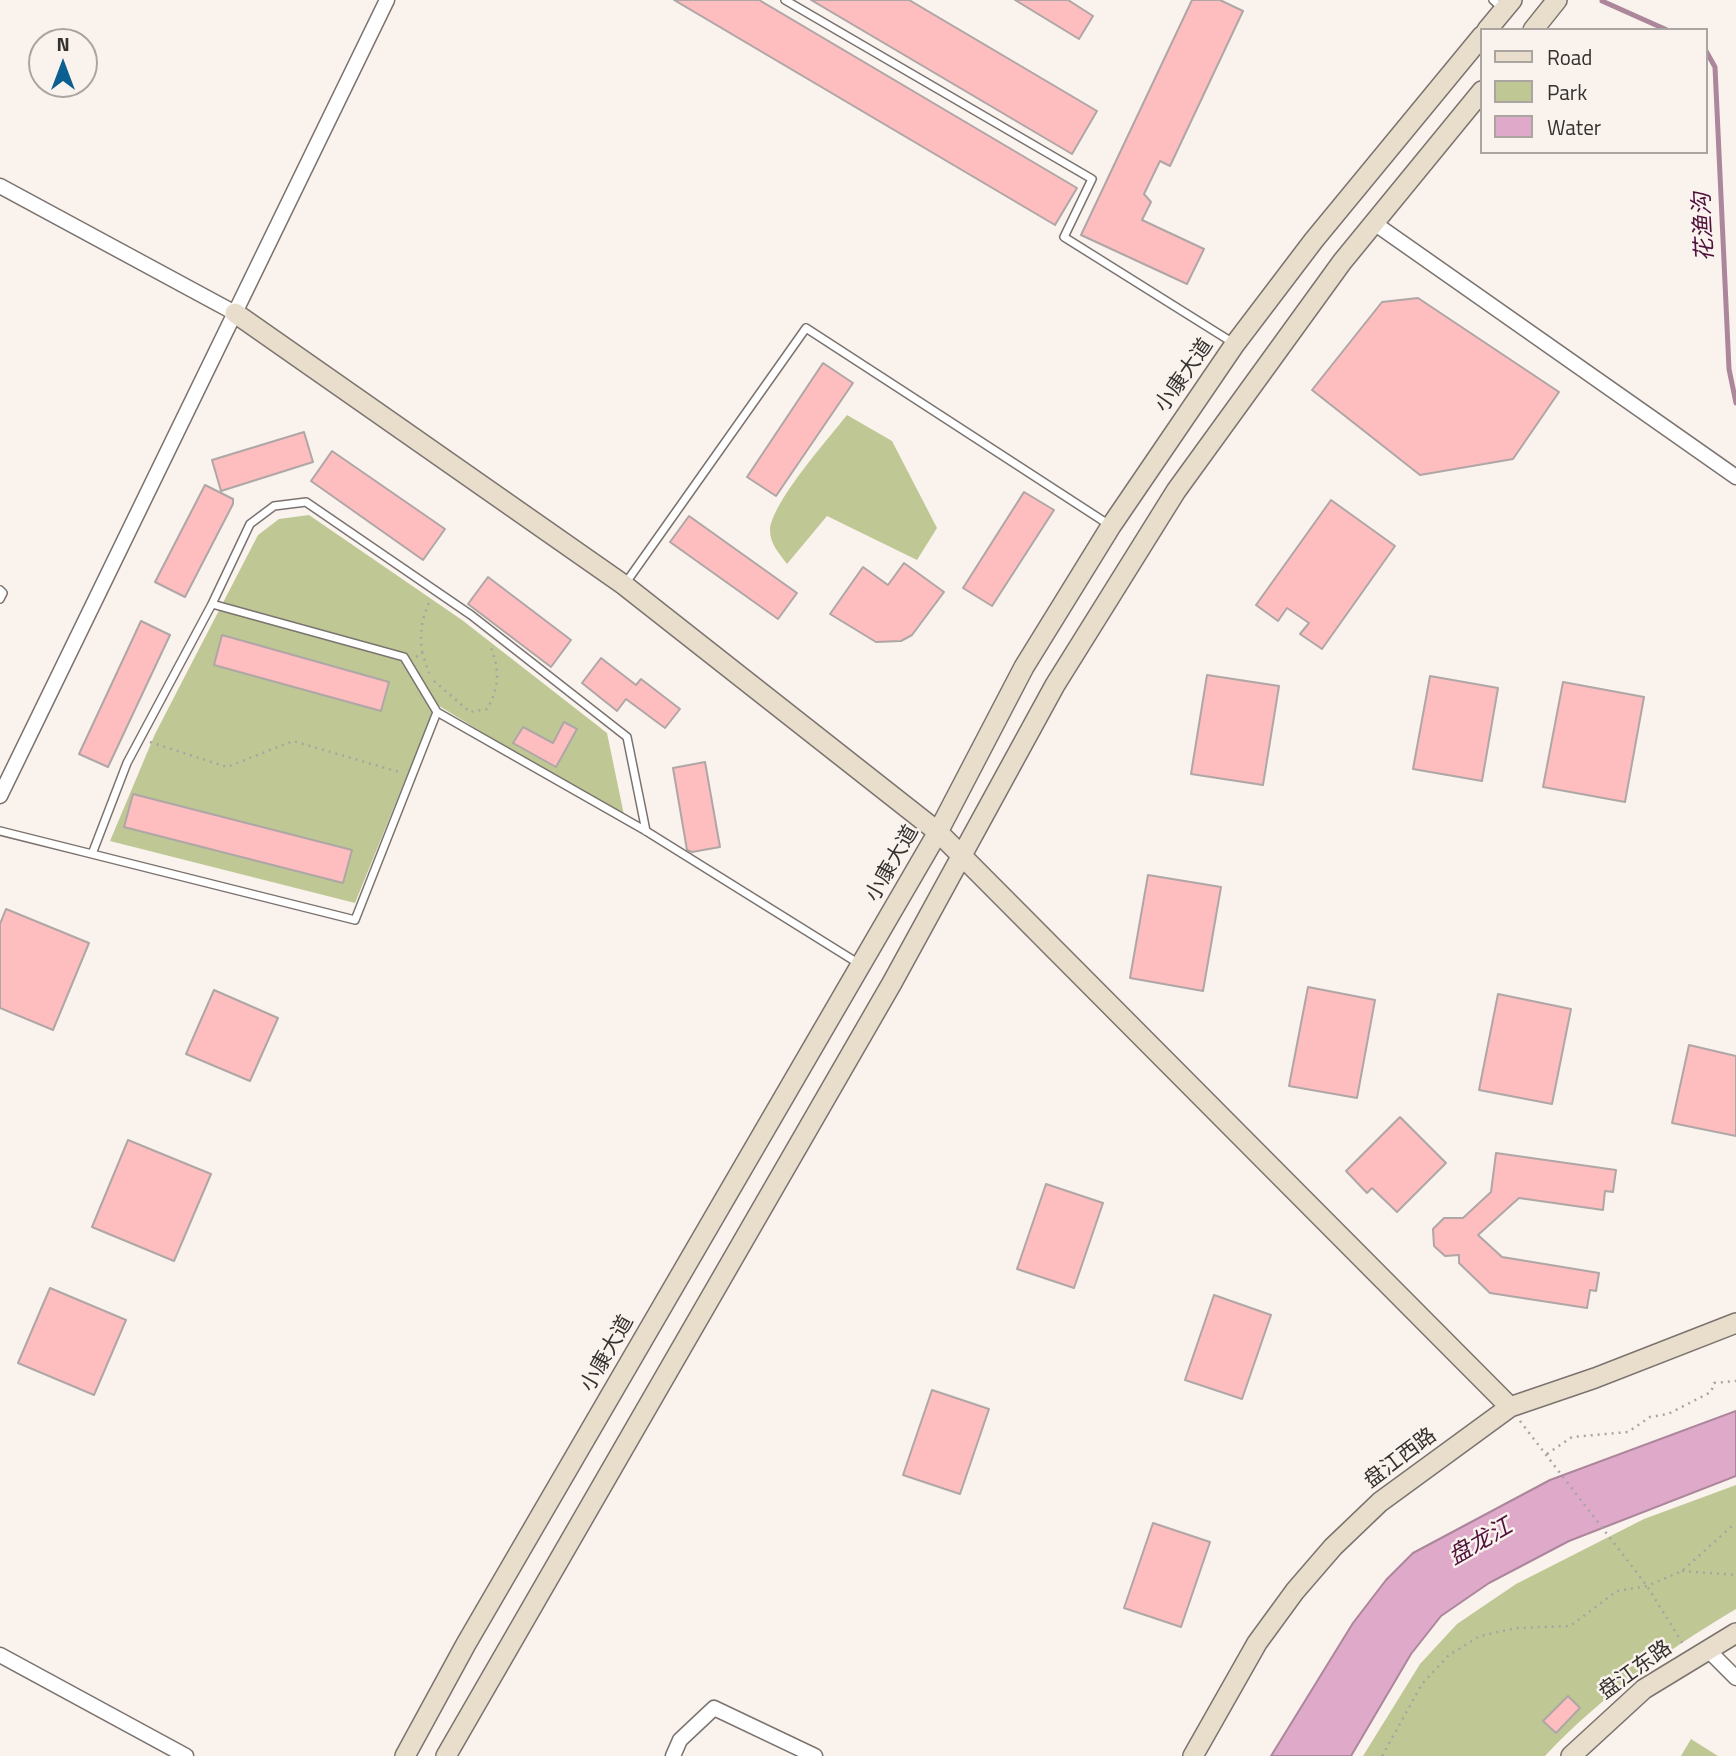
<!DOCTYPE html>
<html>
<head>
<meta charset="utf-8">
<style>
	body { margin:0 }
	#map { position:relative; width:1736px; height:1756px; overflow:hidden; background:#faf2ed; font-family:"Titillium Web",sans-serif }
	canvas { display:block }
	.legend { position:absolute; left:1480px; top:28px; width:228px; height:126px; box-sizing:border-box; background:#faf2ed; border:2px solid #aba5a1; margin:0; padding:9px 12px; list-style:none; font-size:21px; color:#34312f }
	.legend li { display:flex; align-items:center; gap:14px; height:35px }
	.legend b { width:35px; border:2px solid #aba5a1 }
	.north { position:absolute; left:28px; top:28px; width:70px; height:70px; box-sizing:border-box; background:#faf2ed; border:2px solid #aba5a1; border-radius:50%; rotate:0deg; font-size:19px; font-weight:700; line-height:28px; text-align:center; color:#34312f }
	.north::after { content:''; display:block; margin:auto; width:24px; height:32px; background:#0c5f91; clip-path:polygon(50% 0,100% 100%,50% 72%,0 100%) }
</style>
</head>
<body>
<div id="map">
<canvas width="1736" height="1756"></canvas>
<ul class="legend">
<li><b style="height:9px;background:#e8decb"></b>Road</li>
<li><b style="height:19px;background:#bfc894"></b>Park</li>
<li><b style="height:19px;background:#dfaac9"></b>Water</li>
</ul>
<div class="north">N</div>
</div>
<script>
const c = document.querySelector('canvas').getContext('2d');
c.lineJoin = 'round';
function fill(path, color) { c.fillStyle = color; c.fill(path, 'evenodd'); }
function strokePath(path, color, width, dash) { c.strokeStyle = color; c.lineWidth = width; c.lineCap = dash ? 'butt' : 'round'; c.setLineDash(dash || []); c.stroke(path); }
function drawText(font, color, halo, rows, align = 'center') {
  c.font = font + ' "Titillium Web","Noto Sans SC",sans-serif'; c.lineWidth = 5; c.setLineDash([]); c.textBaseline = 'middle'; c.strokeStyle = halo; c.fillStyle = color; for (const [text, x, y, turn = 0] of rows) {
    c.save(); c.translate(x, y); c.rotate((+turn || 0) * Math.PI / 180); c.textAlign = isNaN(turn) ? turn : align; if (halo) c.strokeText(text, 0, 0); c.fillText(text, 0, 0); c.restore();
  }
}
fill(new Path2D(`
	M847 415 892 441 937 528 917 560 827 516 787 564C779 553 770 544 770 530 772 502 829 438 847 415Z
	M309 515 462 620 607 733 625 820 436 704 355 903 110 841 155 734 258 535 279 519Z
	M1736 1485V1609C1667 1650 1600 1697 1545 1756H1363L1420 1664 1457 1624 1516 1584 1644 1519Z
	M1691 1739 1718 1756H1681Z`), '#bfc894');
const water = new Path2D(`
	M1736 1411V1476L1569 1541 1489 1583 1441 1616 1411 1654 1351 1756H1271L1353 1623 1386 1580 1413 1553 1550 1480Z`);
fill(water, '#dfaac9');
strokePath(water, '#ac869b', 2);
strokePath(new Path2D(`
	M1602 1 1667 30
	M1706 51 1715 67 1729 369 1736 403`), '#ac869b', 5);
const building = new Path2D(`
	M674 0H759L1077 188 1055 225Z
	M811 0H909L1097 111 1072 154Z
	M1015 0H1068L1093 16 1079 39Z
	M1192 0H1220L1243 11 1170 166 1160 161 1144 194 1151 202 1142 220 1204 249 1187 284 1081 235Z
	M1418 298 1559 392 1513 459 1420 475 1312 390 1382 302Z
	M823 363 853 383 776 496 747 477Z
	M304 432 313 462 221 491 212 460Z
	M332 451 445 529 423 560 311 481Z
	M205 485 233 499V504L185 597 155 582Z
	M1024 492 1054 510 992 606 963 588Z
	M1331 500 1395 546 1322 649 1300 634 1309 623 1287 608 1278 621 1256 605Z
	M689 516 797 593 778 619 670 542Z
	M904 563 944 592 912 635 901 641 876 642 830 614 863 567 888 585Z
	M488 577 571 640 551 667 468 604Z
	M141 621 170 635 108 767 79 754Z
	M222 635 389 682 381 711 214 665Z
	M601 658 636 685 641 679 680 709 665 728 626 699 617 711 582 683Z
	M1207 675 1279 686 1263 785 1191 774Z
	M1430 676 1498 688 1482 781 1413 769Z
	M1563 682 1644 697 1625 802 1543 787Z
	M564 722 577 729 556 767 513 743 523 727 553 743Z
	M705 762 720 847 692 852 687 850 673 768Z
	M133 794 352 850 343 883 124 827Z
	M1148 875 1221 887 1203 991 1130 978Z
	M6 909 89 943 53 1030 0 1008V924Z
	M1308 987 1375 1000 1357 1098 1289 1086Z
	M214 990 278 1018 250 1081 186 1054Z
	M1498 994 1571 1009 1552 1104 1479 1090Z
	M1689 1045 1736 1056V1136L1672 1123Z
	M1400 1117 1446 1163 1397 1212 1372 1188 1367 1193 1346 1171Z
	M128 1140 211 1174 174 1261 92 1227Z
	M1496 1153 1616 1170 1613 1192 1605 1191 1603 1210 1519 1198 1478 1235 1502 1257 1599 1273 1596 1291 1590 1290 1587 1308 1490 1293 1459 1263V1255L1445 1256 1434 1246 1433 1229 1444 1218H1463L1491 1192Z
	M1046 1184 1103 1203 1074 1288 1017 1269Z
	M50 1288 126 1320 94 1395 18 1363Z
	M1214 1295 1271 1315 1242 1399 1185 1380Z
	M932 1390 989 1409 960 1494 903 1475Z
	M1153 1523 1210 1542 1181 1627 1124 1608Z
	M1568 1696 1580 1708 1556 1733 1543 1721Z`);
fill(building, '#febdbf');
strokePath(building, '#afa6a6', 2);
const lane = new Path2D(`
	M785 0 1092 179 1064 237 1235 344
	M1493 0 1503 9
	M625 584 806 328 1111 526
	M0 590 3 593 0 599
	M212 604 127 763 92 854 355 920 437 712
	M0 831 92 854
	M646 831 627 737 471 615 306 502 274 506 250 524 212 604 404 657 437 712 646 831 861 965`);
const street = new Path2D(`
	M0 186 235 313
	M1374 223 1736 477
	M0 796 387 0
	M1707 1649 1736 1678
	M0 1655 186 1756
	M673 1756 680 1740 714 1708 815 1756`);
const secondary = new Path2D(`
	M1487 30 1512 0
	M1533 30 1557 0
	M235 313 624 585 938 832 1510 1407
	M405 1756 466 1644 938 832 1024 667 1111 526 1235 344 1314 240 1482 36
	M446 1756 892 983 1055 685 1176 491 1342 262 1482 91
	M1193 1756 1257 1643 1295 1591 1333 1547 1380 1502 1510 1407 1595 1378 1736 1323
	M1571 1756 1644 1689 1736 1633`);
strokePath(lane, '#7b736f', 10);
strokePath(street, '#7b736f', 17);
strokePath(secondary, '#7b736f', 22);
strokePath(new Path2D(`
	M422 652 429 673
	M416 657 422 652C420 633 421 619 430 601
	M434 681 470 712 487 709C499 688 500 670 491 648
	M150 742 227 767 293 741 399 772
	M1520 1421 1647 1586 1683 1644
	M1547 1454 1572 1437 1628 1432 1650 1417 1668 1414 1711 1392 1714 1383 1736 1381
	M1682 1571 1736 1575
	M1382 1756 1422 1684 1449 1655 1480 1636 1516 1628 1570 1626 1617 1591 1647 1586 1682 1571 1732 1526 1736 1527`), '#aaa4a0', 2.5, [2, 5]);
strokePath(lane, '#fff', 7);
strokePath(street, '#fff', 14);
strokePath(secondary, '#e8decb', 19);
drawText('21px', '#34312f', '#faf2ed', [
	["小康大道",1185,376,-55],
	["小康大道",893,864,-60],
	["小康大道",608,1354,-60],
	["盘江西路",1401,1459,-37],
	["盘江东路",1636,1671,-36]
]);
drawText('italic 23px', '#50123d', '#faf2ed', [
	["花渔沟",1705,227,-93],
	["盘龙江",1481,1543,-30]
]);
</script>
</body>
</html>
